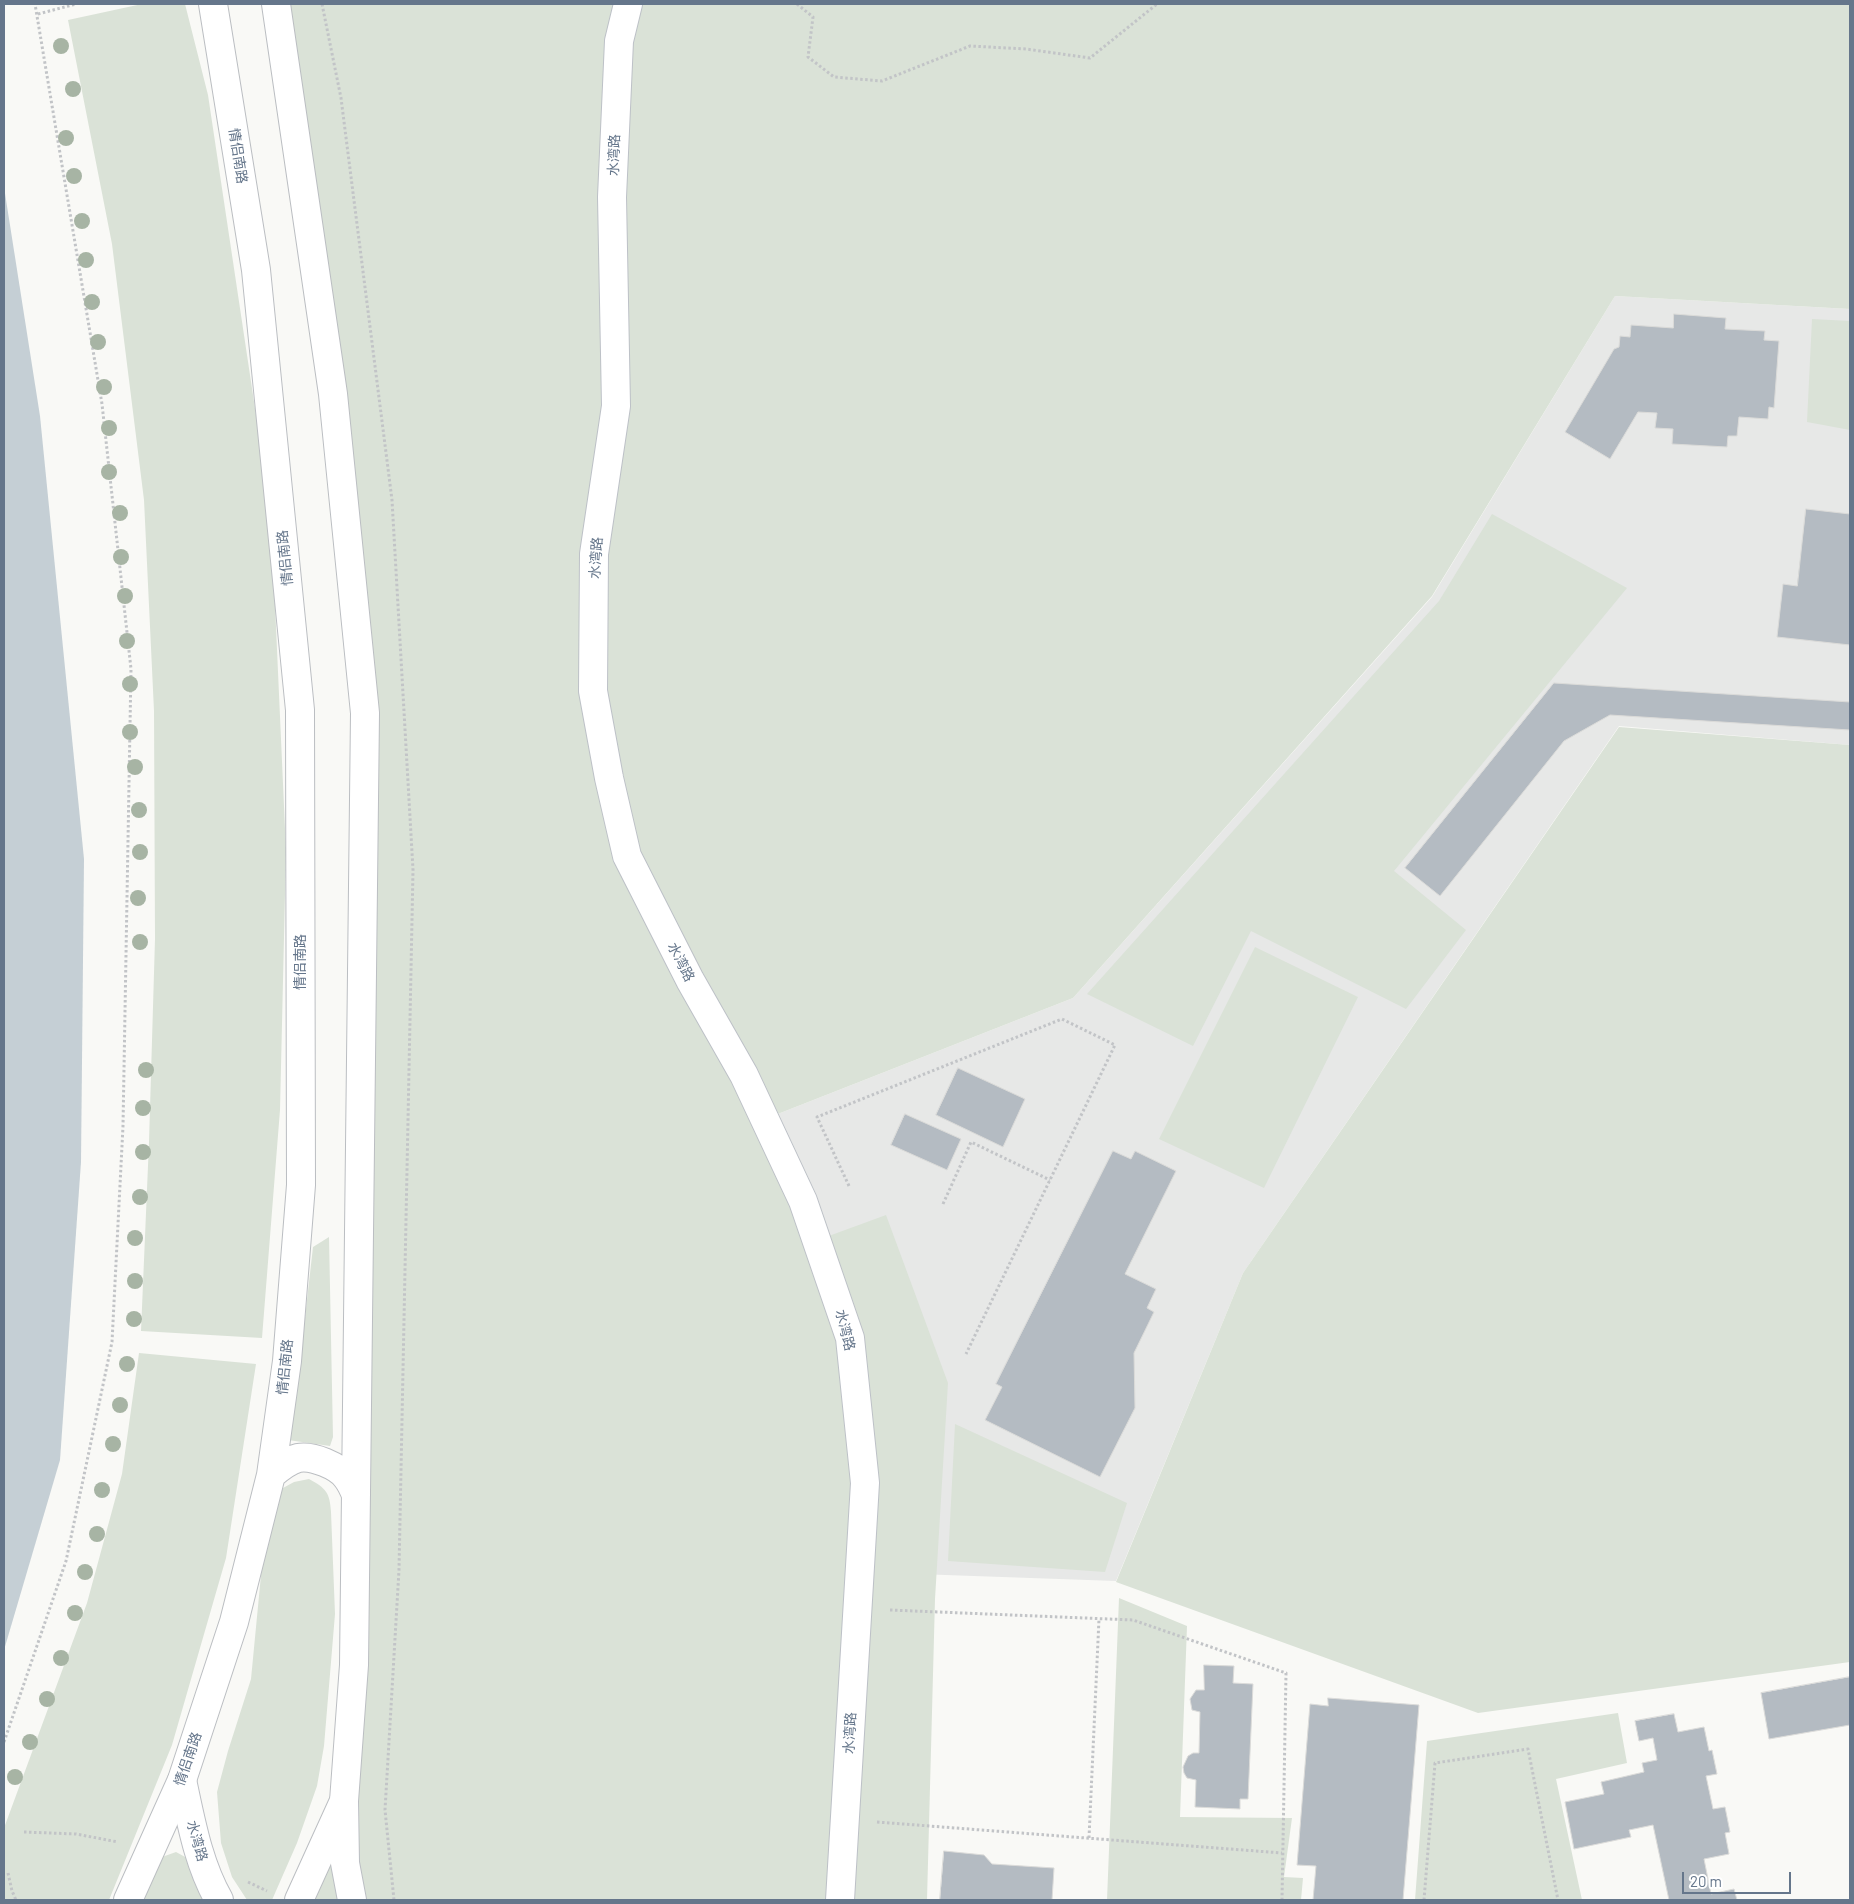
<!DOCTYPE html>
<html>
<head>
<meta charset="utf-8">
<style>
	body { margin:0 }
	#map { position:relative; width:1854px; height:1904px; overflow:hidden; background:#f9f9f6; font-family:Barlow,sans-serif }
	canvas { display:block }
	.frame { position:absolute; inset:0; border:5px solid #65768b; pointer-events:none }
	.scale { position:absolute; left:1682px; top:1872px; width:109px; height:22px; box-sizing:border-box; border:2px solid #65768b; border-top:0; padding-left:6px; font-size:15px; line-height:18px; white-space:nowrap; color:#65768b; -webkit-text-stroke:4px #fff; paint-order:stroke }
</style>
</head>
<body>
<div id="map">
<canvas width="1854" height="1904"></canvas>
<div class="frame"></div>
<div class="scale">20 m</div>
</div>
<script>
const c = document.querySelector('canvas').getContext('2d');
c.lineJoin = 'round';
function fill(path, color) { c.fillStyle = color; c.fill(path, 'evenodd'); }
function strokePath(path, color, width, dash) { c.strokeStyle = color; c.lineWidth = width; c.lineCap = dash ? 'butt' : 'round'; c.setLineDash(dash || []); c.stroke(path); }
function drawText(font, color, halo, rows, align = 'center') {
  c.font = font + ' Barlow,"Noto Sans SC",sans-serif'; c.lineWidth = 5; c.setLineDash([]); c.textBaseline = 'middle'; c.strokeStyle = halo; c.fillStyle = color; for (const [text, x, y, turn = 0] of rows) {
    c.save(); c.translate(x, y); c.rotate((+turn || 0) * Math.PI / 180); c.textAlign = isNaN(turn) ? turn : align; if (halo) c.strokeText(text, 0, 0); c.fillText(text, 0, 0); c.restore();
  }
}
fill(new Path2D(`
	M1615 296 1850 309V745L1619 726 1243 1273 1116 1581 860 1572 765 1119 1073 998 1432 597Z`), '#e7e8e7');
fill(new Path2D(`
	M142 4H185L208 95 271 515 286 851 280 1110 262 1338 141 1331 149 1142 155 939 154 711 144 500 112 244 68 20Z
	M276 4H627L592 691 627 856 743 1075 849 1337 864 1482 839 1900H362L345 1801 366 713Z
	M629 4H1850V309L1615 296 1432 596 1073 998 765 1119 628 856 594 691Z
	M1812 319 1850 321V430L1807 422Z
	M1492 514 1627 588 1394 871 1466 930 1406 1009 1251 931 1193 1046 1087 994 1439 601Z
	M1619 727 1850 745V1662L1478 1713 1116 1582 1243 1273Z
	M1255 947 1358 997 1264 1188 1159 1139Z
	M886 1215 948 1383 935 1599 927 1900H849L873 1484 826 1237Z
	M329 1237 333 1437 330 1446 288 1440 301 1353 313 1247Z
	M139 1353 256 1364 226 1558 172 1745 109 1900H4V1828L87 1603 122 1474Z
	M955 1424 1127 1503 1105 1572 948 1561Z
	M309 1479C326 1488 330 1493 331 1512L335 1614 324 1746 317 1786 297 1843 272 1900H247L232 1877 221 1843 217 1792 228 1751 251 1679 264 1544 277 1500 283 1488 294 1482Z
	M1119 1598 1187 1626 1180 1817 1292 1818 1284 1877 1303 1878 1301 1900H1107Z
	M1618 1713 1627 1763 1556 1779 1582 1900H1415L1427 1741Z
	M335 1840 341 1900H309Z
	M176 1852 187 1858 204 1900H143L162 1857Z`), '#dae2d7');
fill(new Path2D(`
	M4 187 40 416 84 859 81 1162 60 1460 4 1650Z`), '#c5cfd5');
const building = new Path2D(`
	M1674 314 1726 318 1725 329 1765 331 1764 340 1779 341 1774 408 1769 407 1768 419 1739 417 1737 436H1728L1727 447 1672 444 1673 429 1655 428 1657 413 1638 412 1610 459 1565 432 1614 349 1619 347 1620 336 1630 337 1631 325 1673 328Z
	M1806 509 1850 514V645L1777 637 1783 584 1797 586Z
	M1554 683 1850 702V730L1610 715 1564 741 1440 896 1405 868Z
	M958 1068 1025 1099 1003 1147 936 1115Z
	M905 1114 961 1139 947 1170 891 1145Z
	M1113 1151 1131 1159 1135 1151 1176 1171 1125 1274 1156 1289 1147 1308 1154 1312 1134 1353 1135 1408 1100 1477 985 1420 1002 1387 996 1384Z
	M1204 1665 1234 1666 1233 1683 1253 1684 1248 1799H1240V1809L1195 1807 1196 1780 1187 1778 1184 1773 1183 1767 1188 1756 1193 1753H1199L1200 1712 1192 1710 1190 1699 1196 1690H1204Z
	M1850 1677V1725L1769 1739 1761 1693Z
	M1328 1698 1419 1705 1403 1900H1313L1316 1866 1297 1865 1310 1704 1328 1706Z
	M1674 1714 1678 1732 1704 1727 1709 1751 1712 1750 1717 1774 1706 1776 1713 1809 1725 1807 1730 1832 1725 1833 1729 1854 1704 1859 1711 1894 1734 1889 1737 1900H1669L1653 1825 1629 1830 1631 1837 1574 1849 1565 1802 1604 1794 1601 1782 1644 1772 1642 1763 1657 1760 1653 1738 1639 1741 1635 1721Z
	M944 1851 984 1855 992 1864 1054 1868 1052 1900H940Z`);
fill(building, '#b4bbc2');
strokePath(building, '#dbdbd9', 1);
const secondary = new Path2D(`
	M628 4 619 41 612 197 616 406 594 554 593 691 609 778 627 856 690 980 744 1075 803 1201 850 1338 865 1483 840 1900`);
const primary = new Path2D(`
	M182 1780C191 1821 198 1863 219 1900
	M344 1801 345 1863 352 1900`);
const highway = new Path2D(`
	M276 4 333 394 365 713 354 1665 344 1801 299 1900
	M271 1475C279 1468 287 1461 298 1458 312 1455 339 1466 347 1478 351 1483 354 1490 356 1495
	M128 1900 182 1780 234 1622 271 1475 287 1361 301 1185 300 710 256 270 213 4`);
strokePath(secondary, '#bdc1c7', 30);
strokePath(primary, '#bcbfc4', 30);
strokePath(highway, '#bbbec2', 30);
strokePath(new Path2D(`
	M322 4 341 98 392 500 413 870 399 1570 385 1810 394 1900
	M797 4 813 17 808 57 834 77 882 81 970 46 1026 49 1090 58 1157 4
	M38 14 76 4
	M849 1186 817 1117 1062 1019 1115 1045 966 1354
	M943 1204 971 1142 1050 1180
	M890 1610 1133 1620 1286 1673 1282 1900
	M4 1742 66 1561 112 1342 123 1126 131 669 102 404 35 4
	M877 1822 1282 1853
	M24 1832 76 1834 118 1842
	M1089 1838 1099 1619
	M8 1873 12 1891 16 1900
	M248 1882 267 1891
	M1424 1900 1435 1763 1528 1749 1558 1900`), '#c2c4c7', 3, [2.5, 2.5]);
strokePath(secondary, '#fff', 28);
strokePath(primary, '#fff', 28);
strokePath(highway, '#fff', 28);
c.fillStyle = '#a7b4a4';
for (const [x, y] of [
	[61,46],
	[73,89],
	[66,138],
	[74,176],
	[82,221],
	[86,260],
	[92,302],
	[98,342],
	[104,387],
	[109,428],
	[109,472],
	[120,513],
	[121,557],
	[125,596],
	[127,641],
	[130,684],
	[130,732],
	[135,767],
	[139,810],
	[140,852],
	[138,898],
	[140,942],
	[146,1070],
	[143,1108],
	[143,1152],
	[140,1197],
	[135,1238],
	[135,1281],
	[134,1319],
	[127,1364],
	[120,1405],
	[113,1444],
	[102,1490],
	[97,1534],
	[85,1572],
	[75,1613],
	[61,1658],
	[47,1699],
	[30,1742],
	[15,1777]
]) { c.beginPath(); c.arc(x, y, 8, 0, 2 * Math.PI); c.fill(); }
drawText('14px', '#65768b', '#fff', [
	["水湾路",614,155,-88],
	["情侣南路",238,156,81],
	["情侣南路",285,558,-96],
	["水湾路",596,558,-86],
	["情侣南路",300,962,-90],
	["水湾路",681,962,63],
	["水湾路",845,1330,76],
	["情侣南路",285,1367,-84],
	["水湾路",850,1733,-87],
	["情侣南路",188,1759,-71],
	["水湾路",197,1841,74]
]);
</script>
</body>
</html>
